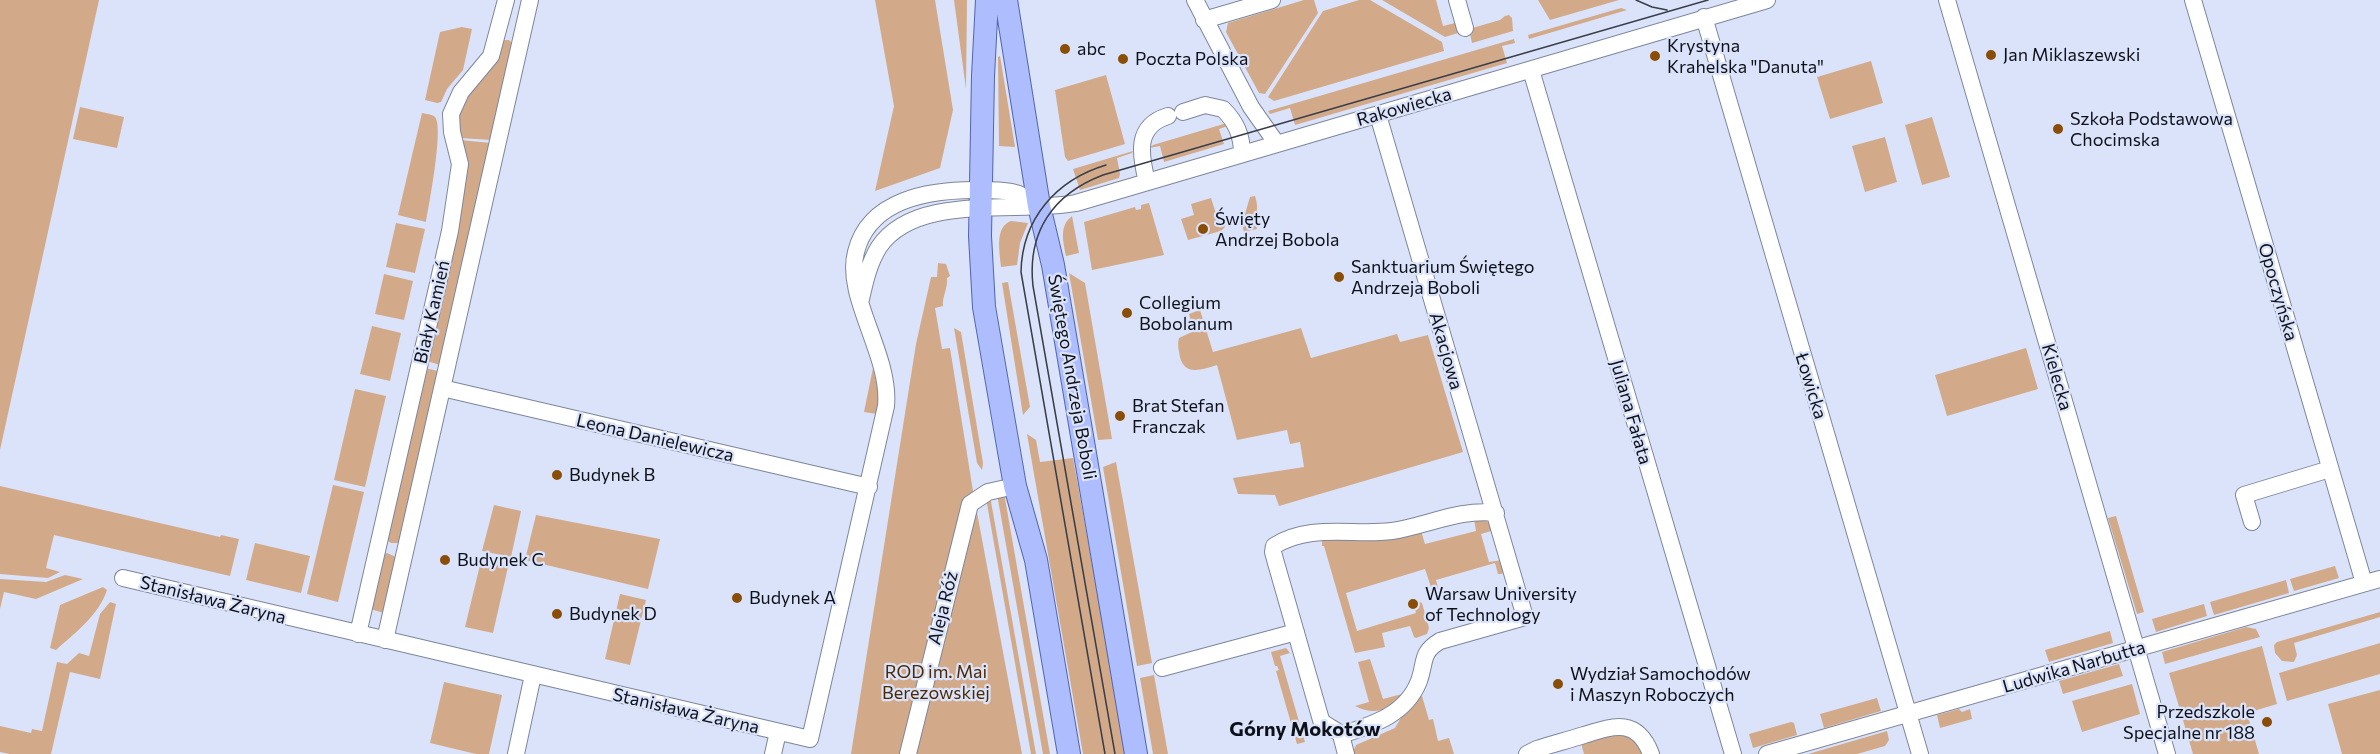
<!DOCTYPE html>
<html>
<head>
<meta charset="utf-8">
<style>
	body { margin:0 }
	canvas { display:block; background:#dae3fa }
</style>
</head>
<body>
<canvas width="2380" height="754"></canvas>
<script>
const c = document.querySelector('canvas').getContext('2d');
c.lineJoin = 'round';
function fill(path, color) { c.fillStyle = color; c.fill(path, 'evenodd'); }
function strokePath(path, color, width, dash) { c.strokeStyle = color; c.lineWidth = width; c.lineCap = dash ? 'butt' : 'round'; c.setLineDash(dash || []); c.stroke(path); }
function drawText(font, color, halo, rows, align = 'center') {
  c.font = font + ' Commissioner,sans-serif'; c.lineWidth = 4.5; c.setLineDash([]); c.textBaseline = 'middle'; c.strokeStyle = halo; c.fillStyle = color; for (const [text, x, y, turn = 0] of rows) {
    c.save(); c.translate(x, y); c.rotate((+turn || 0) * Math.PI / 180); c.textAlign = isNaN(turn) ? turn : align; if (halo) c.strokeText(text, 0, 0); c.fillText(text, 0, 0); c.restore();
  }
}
fill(new Path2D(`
	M0 0H99L0 450Z
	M875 0H935L953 110 940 168 875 191 894 106Z
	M954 0H967L966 89Z
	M1304 0H1314L1318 13 1265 94 1259 93 1226 32 1228 23Z
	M1359 0H1370L1442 42 1444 51 1274 101 1268 97 1323 11Z
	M1382 0H1436L1443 26 1455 23 1458 33 1445 37Z
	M1538 0H1619L1550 20Z
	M1621 8 1627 10 1529 39 1528 35Z
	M1509 15 1512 18 1513 31 1472 43 1469 29 1500 20 1505 16Z
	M462 27 472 29 463 70 447 89 441 102 437 103 425 100 440 32Z
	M1514 39 1515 43 1502 46 1507 63 1295 125 1290 108 1270 114 1268 111Z
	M504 40H509L512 43 491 140 460 138 458 114 463 100Z
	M1000 56 1015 147 999 146 998 57Z
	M1871 61 1883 103 1830 119 1817 77Z
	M1106 75 1125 144 1068 161 1065 157 1055 90Z
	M80 107 124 117 117 148 73 139Z
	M422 113C426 114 432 114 435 117 444 127 429 205 426 222L398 215Z
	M1932 117 1950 177 1922 185 1905 125Z
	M1227 123 1228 126 1219 129 1224 144 1164 162 1160 146 1149 148 1153 145Z
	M1885 137 1897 182 1865 192 1852 146Z
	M460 140 491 143 440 365 427 361Z
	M1133 151 1132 153 1117 158 1120 174 1119 178 1080 190 1073 169Z
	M1255 196C1260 210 1254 217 1257 229L1244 232 1242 224 1250 197Z
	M1211 198 1219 223 1225 222V227L1221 231 1188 240 1181 219 1194 215 1191 204Z
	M1149 203 1164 255 1092 270 1084 222 1135 207 1136 210 1141 209V205Z
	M1072 216 1079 253 1066 256C1063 241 1059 226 1072 216Z
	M1011 221 1028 223 1020 243 1017 265 1001 267C1000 253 994 227 1011 221Z
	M396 223 425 229 415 273 386 267Z
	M938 263 946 264 950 276 947 278C948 289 942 296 943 306L935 308 942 349 950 348 973 491 1022 754H851L916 344 931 277H937Z
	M1069 273 1085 283 1112 439 1098 440Z
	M384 274 413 281 404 320 375 314Z
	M1008 282 1030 407 1023 415 1002 283Z
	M1200 310 1213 352 1301 328 1311 358 1397 334 1400 342 1428 335 1463 452 1279 506 1275 495 1238 494 1233 478 1304 467 1300 442 1290 444 1287 430 1237 440 1217 365C1203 369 1185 377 1180 357 1179 351 1177 345 1179 338L1194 331 1189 314Z
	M372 326 401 333 390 381 360 374Z
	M954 328 961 332 983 463 982 470 977 463Z
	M2026 348 2038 389 1947 416 1935 375Z
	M425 368 438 371 399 543H391L388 541Z
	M873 368 879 395 877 414 864 412Z
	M355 389 386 396 365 487 334 480Z
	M1027 434 1036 440 1040 462 1073 458 1126 754H1083Z
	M1116 462 1152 663 1137 666 1103 467Z
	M333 485 364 492 338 602 307 594Z
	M0 486 220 537 221 535 239 539 230 576 54 535 46 568 60 572 48 578 0 574Z
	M1004 493 1050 754H1043L997 494Z
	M990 496 1036 754H1031L986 498Z
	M494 505 521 511 511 557 482 551Z
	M536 515 660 539 648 589 525 560Z
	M2116 516 2144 612 2137 614 2108 518Z
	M1474 519H1484L1491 525V531L1481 534 1489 562 1502 560 1504 570 1502 574H1498L1495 563 1436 580 1439 591 1436 593 1432 590 1425 569 1346 593 1357 631 1416 613 1413 602 1415 600 1422 603 1429 628 1427 634 1416 638 1414 637 1410 626 1382 633 1385 647 1355 653 1324 546H1322V538H1392L1421 531 1425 544 1476 531Z
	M255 543 310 556 301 593 246 580Z
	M387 553 396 557 384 613 370 609 384 554Z
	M481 561 508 567 493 633 465 627Z
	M2335 566 2339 578 2294 591 2290 579Z
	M65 575 83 579 36 599 4 592 0 609V579L46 582Z
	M2286 580 2289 593 2214 615 2210 602Z
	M103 587 107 590C99 615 75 633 56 650L50 648 60 605Z
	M620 594 646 600 630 665 605 659Z
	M110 602 116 604 100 679 70 672 51 754H10L0 752V726L31 733 32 729 42 731 57 662 67 664 79 653 89 656 100 614Z
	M2204 604 2207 616 2156 632 2152 619Z
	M2380 612V617L2294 643 2297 655 2294 662 2282 661 2275 653 2274 645 2277 642Z
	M2246 627 2256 629 2260 637 2165 664 2162 652Z
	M2110 631 2113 643 2049 662 2045 650Z
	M2380 643V674L2287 701 2279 673Z
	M2262 646 2277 704 2247 713 2259 754H2193L2169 673Z
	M1286 648 1290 653 1280 656 1305 742 1297 744 1276 671 1279 670 1277 666H1275L1271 652Z
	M1370 659 1383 699 1402 694C1390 711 1374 716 1355 706L1369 702 1358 662Z
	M2119 664 2123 676 2063 694 2059 681Z
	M1154 675 1168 754H1153L1140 678Z
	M444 682 502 695 489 754H476L430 743Z
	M2132 684 2140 714 2082 732 2072 701Z
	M2380 690V754H2342L2328 704Z
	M1422 696 1429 720 1433 719 1438 741 1449 738 1454 754H1352L1356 745 1395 728 1412 699Z
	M1877 698 1881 711 1824 728 1820 714Z
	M1959 709 1962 712 1970 709 1972 719 1940 728 1937 715Z
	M1791 722 1794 723 1797 735 1753 748 1749 734Z
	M1887 731 1889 740 1885 746 1857 754H1808Z
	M1610 732 1630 734 1645 754H1584L1581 743Z`), '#d2aa8a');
const minor = new Path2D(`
	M1195 0 1251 107 1277 144
	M1457 0 1465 28
	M1947 0 2167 754
	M2193 0 2364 583
	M1704 17 1920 754
	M1204 20 1272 0
	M1531 70 1733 754
	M1183 112 1205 105 1223 109C1236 122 1242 135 1242 154
	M1378 115 1525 617 1440 641C1420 653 1426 662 1419 681 1406 715 1372 725 1341 735 1335 728 1326 727 1321 720L1276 563 1273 552 1274 546C1310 523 1353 536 1392 531 1426 526 1461 508 1496 513
	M1147 182C1140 154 1135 126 1168 116
	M861 299C865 281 869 263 879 247 916 192 1019 214 1076 203L1767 0
	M442 388 869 487
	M2252 522 2244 495 2330 469
	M123 578 810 739 886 406C891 355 844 297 856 252 869 199 930 190 975 190 999 190 1021 189 1039 206
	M358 634 450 231 460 164 452 132 451 114 461 92 491 56 506 0
	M385 640 530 0
	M1162 668 1296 632
	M1341 735 1346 754
	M516 754 533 675
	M773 754 778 732
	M908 754 970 504 988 492 1015 486
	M1527 754 1537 749C1553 744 1568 740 1584 735 1613 726 1637 717 1651 754
	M1767 754 2380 579`);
const major = new Path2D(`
	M987 0 983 76 980 236 984 307 1015 486 1036 560 1069 754
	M1006 0 1039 206 1053 265 1136 754`);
strokePath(minor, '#7e869b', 18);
strokePath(major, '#5264ad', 24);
strokePath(minor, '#fff', 16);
strokePath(major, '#adbdfd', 22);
strokePath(new Path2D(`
	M1636 0 1652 7 1667 10
	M1105 754 1021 272C1022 219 1056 180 1106 165
	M1115 754 1033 286C1027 232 1053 194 1103 175L1708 0`), '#393d48', 1.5);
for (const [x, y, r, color] of [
	[1065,49,6,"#894d08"],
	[1991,55,6,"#894d08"],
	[1655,56,6,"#894d08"],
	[1123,59,6,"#894d08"],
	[2058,129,6,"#894d08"],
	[1203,229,6,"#894d08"],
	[1339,277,6,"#894d08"],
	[1127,313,6,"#894d08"],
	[1120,416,6,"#894d08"],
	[557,475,6,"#894d08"],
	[445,560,6,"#894d08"],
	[737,598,6,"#894d08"],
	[1413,604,6,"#894d08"],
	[557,614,6,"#894d08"],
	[1558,684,6,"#894d08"],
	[2267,722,6,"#894d08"]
]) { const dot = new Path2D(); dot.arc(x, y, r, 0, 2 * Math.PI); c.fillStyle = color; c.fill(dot); strokePath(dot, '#dae3fa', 2); }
drawText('18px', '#0e1119', '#dae3fa', [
	["Krystyna",1667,46],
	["Krahelska \"Danuta\"",1667,67],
	["abc",1077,49],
	["Jan Miklaszewski",2003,55],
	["Poczta Polska",1135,59],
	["Szkoła Podstawowa",2070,119],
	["Chocimska",2070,140],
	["Święty",1215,219],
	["Andrzej Bobola",1215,240],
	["Sanktuarium Świętego",1351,267],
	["Andrzeja Boboli",1351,288],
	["Collegium",1139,303],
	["Bobolanum",1139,324],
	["Brat Stefan",1132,406],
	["Franczak",1132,427],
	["Budynek B",569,475],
	["Budynek C",457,560],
	["Warsaw University",1425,594],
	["of Technology",1425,615],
	["Budynek A",749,598],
	["Budynek D",569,614],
	["Wydział Samochodów",1570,674],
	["i Maszyn Roboczych",1570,695],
	["Przedszkole",2255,712,"right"],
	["Specjalne nr 188",2255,733,"right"]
], 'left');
drawText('18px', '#0e1119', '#dae3fa', [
	["Rakowiecka",1404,107,-16],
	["Opoczyńska",2278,292,74],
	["Biały Kamień",432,312,-77],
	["Akacjowa",1446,351,74],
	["Świętego Andrzeja Boboli",1072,377,80],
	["Kielecka",2057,377,74],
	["Łowicka",1811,386,73],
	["Juliana Fałata",1631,412,74],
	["Leona Danielewicza",655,438,13],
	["Stanisława Żaryna",213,600,14],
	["Aleja Róż",943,608,-76],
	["Ludwika Narbutta",2074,667,-16],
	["Stanisława Żaryna",686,711,13]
]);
drawText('18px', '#4d2901', '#dae3fa', [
	["ROD im. Mai",936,672],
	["Berezowskiej",936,693]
]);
drawText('bold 20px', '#0e1119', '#dae3fa', [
	["Górny Mokotów",1305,729]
]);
</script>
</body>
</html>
